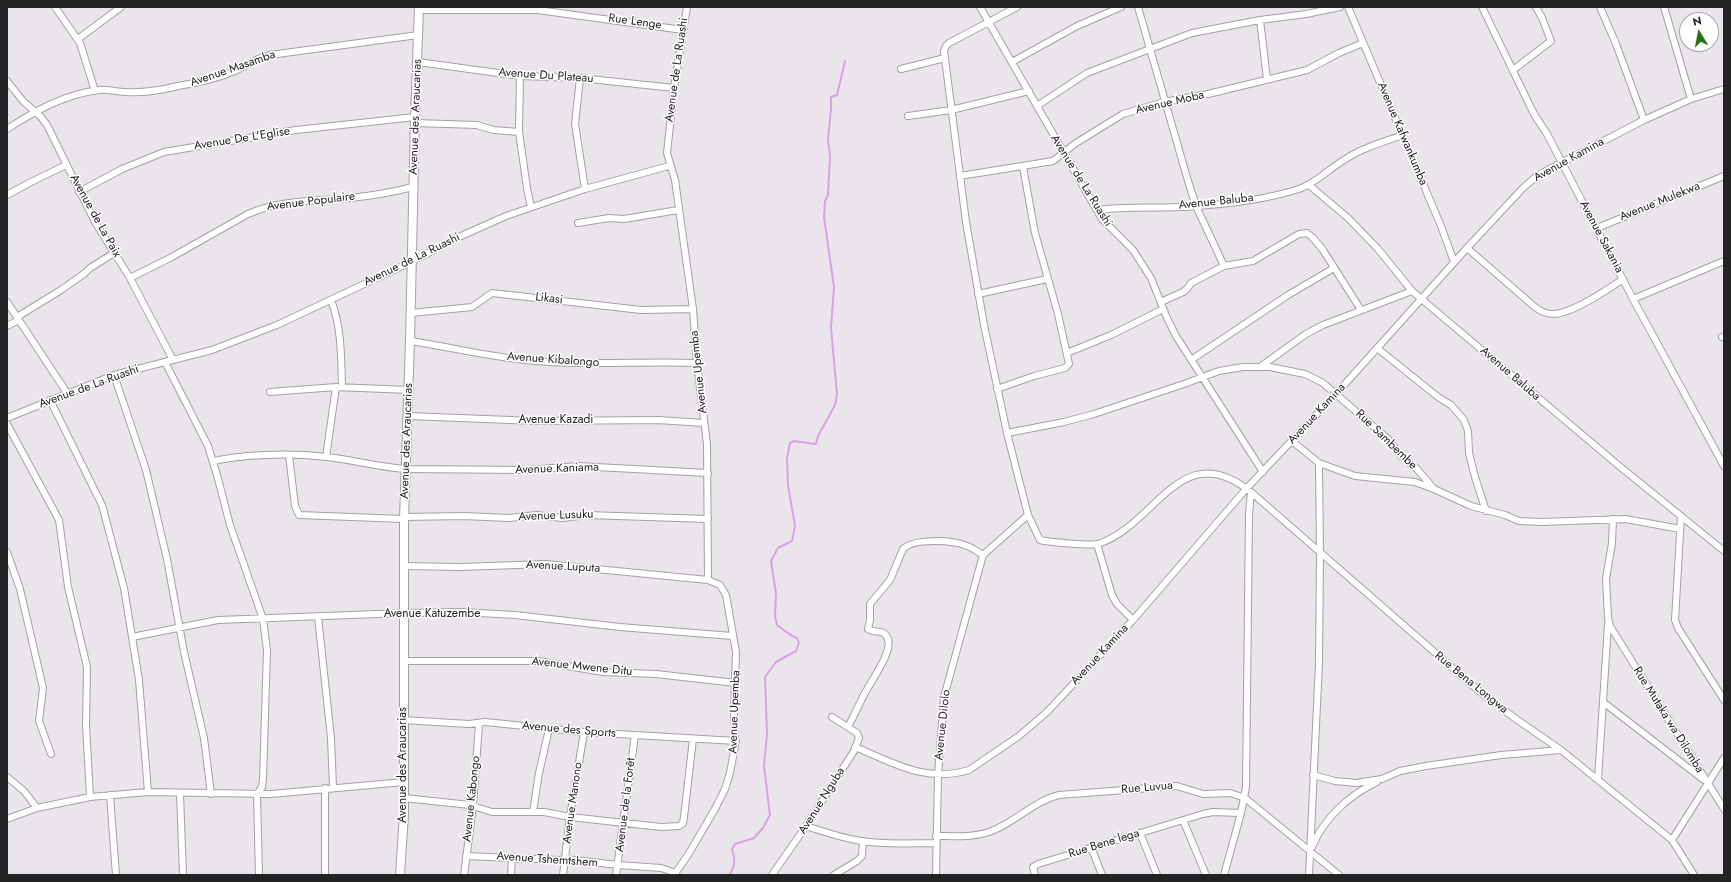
<!DOCTYPE html>
<html>
<head>
<meta charset="utf-8">
<style>
	body { margin:0 }
	#map { position:relative; width:1731px; height:882px; overflow:hidden; background:#eae5eb; font-family:Jost,sans-serif }
	canvas { display:block }
	.frame { position:absolute; inset:0; border:8px solid #232224; pointer-events:none }
	.north { position:absolute; left:1679px; top:12px; width:40px; height:40px; box-sizing:border-box; background:#fff; border:1px solid #a7a7a7; border-radius:50%; rotate:350deg; font-size:11px; font-weight:700; line-height:16px; text-align:center; color:#232224 }
	.north::after { content:''; display:block; margin:auto; width:14px; height:18px; background:#277012; clip-path:polygon(50% 0,100% 100%,50% 72%,0 100%) }
</style>
</head>
<body>
<div id="map">
<canvas width="1731" height="882"></canvas>
<div class="frame"></div>
<div class="north">N</div>
</div>
<script>
const c = document.querySelector('canvas').getContext('2d');
c.lineJoin = 'round';
function strokePath(path, color, width, dash) { c.strokeStyle = color; c.lineWidth = width; c.lineCap = dash ? 'butt' : 'round'; c.setLineDash(dash || []); c.stroke(path); }
function drawText(font, color, halo, rows, align = 'center') {
  c.font = font + ' Jost,sans-serif'; c.lineWidth = 3; c.setLineDash([]); c.textBaseline = 'middle'; c.strokeStyle = halo; c.fillStyle = color; for (const [text, x, y, turn = 0] of rows) {
    c.save(); c.translate(x, y); c.rotate((+turn || 0) * Math.PI / 180); c.textAlign = isNaN(turn) ? turn : align; if (halo) c.strokeText(text, 0, 0); c.fillText(text, 0, 0); c.restore();
  }
}
strokePath(new Path2D(`
	M729 875C736 866 735 859 732 849L735 844 754 838 763 828 770 815 764 766 767 734 765 677 776 662 796 651 799 643 797 638 789 634 777 625 775 616 776 594 771 561 778 548 792 541 795 526 788 485 787 458 790 443 794 441 816 444 818 436 835 405 837 394 831 328 834 287 824 217 825 201 828 195 830 157 828 139 831 109V97L837 95 845 61`), '#d9a1e6', 2);
const minor = new Path2D(`
	M55 7 80 43 95 91
	M687 7 674 88 667 153 675 180 693 309 697 363 707 444 708 580
	M980 7 1102 219 1133 250 1151 278 1167 318 1176 336 1263 472
	M1017 7 949 43 946 46 944 51 966 222 984 325 1007 433 1028 515 1040 540C1048 542 1091 546 1098 544 1157 525 1180 435 1251 492L1479 691 1516 719 1561 750 1672 840 1694 875
	M1138 7 1188 181 1196 206 1224 266
	M1348 7 1441 226 1454 262
	M1482 7 1534 114 1547 134 1633 299 1724 466
	M1600 7 1616 44 1644 120
	M1664 7 1691 99
	M419 10H538L683 30
	M78 39 121 7
	M418 62 520 76 580 78 674 88
	M1012 62 1077 26 1121 7
	M901 69 945 58
	M1513 70 1551 41 1542 18 1536 7
	M520 76 519 132 527 188 531 207
	M580 78 575 124 585 189
	M1267 79 1260 20 1306 14 1340 7
	M7 81 23 101 41 117 47 125 95 222 130 278 173 360
	M1037 106 1087 73 1192 33 1260 20
	M908 116 951 110 1029 91
	M415 123 477 125 494 130 519 132
	M7 129C35 111 65 94 99 90 108 89 117 92 126 92 143 93 162 90 178 86 197 83 219 78 237 70 248 65 257 58 270 55L418 35
	M960 176 1053 161 1076 143 1123 114 1164 102 1208 94 1307 70 1339 53 1363 43
	M1309 185 1348 218 1378 249 1412 291 1618 465 1724 551
	M79 192 122 169 164 152 296 130 415 117
	M7 195 31 182 66 165
	M1097 210C1130 206 1164 209 1197 206 1230 204 1267 199 1299 189 1316 183 1329 169 1344 160 1362 148 1383 142 1403 135
	M578 223 609 218 624 219 678 210
	M1597 228 1724 176
	M1467 248 1536 308C1542 312 1547 314 1553 314 1572 314 1607 290 1623 279
	M130 278 170 258 248 214C280 200 316 201 350 198 371 196 393 192 413 187
	M978 294 1047 279
	M1633 299 1724 261
	M331 300C342 328 341 358 342 387
	M7 302 67 393
	M1161 302 1183 292 1187 289 1191 283 1224 266 1253 261 1299 234 1307 233 1313 238 1323 250 1361 310
	M411 313 472 307 492 293 641 310 693 309
	M17 317 61 290 85 273 90 268 114 253
	M7 326 19 320
	M1722 337 1724 336
	M410 341C456 348 503 360 550 362 599 365 648 361 697 363
	M1377 348 1438 397 1451 405 1464 420 1468 431 1469 453 1475 477 1486 511
	M1067 353 1111 335 1163 309
	M1191 360 1288 295 1334 268
	M165 362 208 446 217 475 230 525 263 619 267 650 263 779 262 787 257 794 259 875
	M1260 367 1306 334 1323 325 1412 291
	M114 375 146 470 155 508 167 559 184 652 204 738 211 794
	M997 389 1034 376 1065 368 1069 364 1058 314 1035 233 1023 167
	M270 392 336 387 409 390
	M50 400 102 505 124 588 139 680 148 792
	M408 416 536 421 658 420 704 423
	M7 418 114 375 212 350 277 325 411 262 459 237 506 216 585 189 669 166
	M7 424 59 520 68 587 87 667 86 725 90 797
	M1007 433 1064 422 1094 414 1184 384 1219 371 1243 367H1270L1305 374 1323 383 1388 439 1402 457 1417 469 1434 489
	M1292 441 1319 463 1320 554 1319 662 1309 875
	M289 455 295 506 299 515 404 519
	M326 457 336 387
	M213 461C250 454 289 453 327 457 353 460 379 467 406 469L528 470 578 466 708 473
	M1319 463 1355 476 1415 482 1434 489 1471 506 1505 515 1519 521 1541 522 1626 519 1680 529
	M1681 516 1675 620 1678 628 1724 700
	M404 517 464 516 509 518 537 515 562 518 587 515 708 519
	M1613 519 1612 543 1606 579 1608 618 1610 626 1724 809
	M1097 544 1112 595 1117 604 1133 620
	M7 552 20 589 43 688 39 721 51 754
	M983 555 1028 515
	M404 566 460 567 546 564 708 580 720 585 726 595 736 652 734 712 735 746 730 773 725 789 715 809 688 855 674 875
	M318 617 331 738 333 787
	M132 637 218 620 404 613 462 612 515 615 620 627 732 636
	M404 661H538L603 672 656 674 736 683
	M1603 702 1704 780
	M403 720 469 724 485 722 584 732 736 741
	M848 727C854 716 859 704 865 693 871 681 895 649 887 637 882 628 875 634 868 629L870 620V604L890 580 903 549C914 538 953 540 967 546 973 548 978 552 983 555
	M855 747C894 763 925 783 969 770L1019 736 1047 712 1133 620 1246 489 1336 394 1467 248 1523 188 1538 175 1644 120 1691 99 1724 89
	M1313 775 1335 781 1356 783 1382 779 1400 771 1426 766 1501 755 1561 750
	M7 777 24 791 37 808
	M1598 779 1608 624
	M325 788V875
	M180 794 183 875
	M110 795 116 875
	M404 798 470 805 492 812H544L570 817 661 827 679 826 683 823 684 817 693 739
	M533 812 539 773 549 729
	M7 819 37 808 90 797 148 792 271 794 404 782
	M1183 820 1206 875
	M806 826C824 832 842 838 861 841 885 845 911 843 936 843
	M1140 833 1157 875
	M936 836C955 836 976 838 994 830 1016 821 1035 801 1059 795L1177 786 1203 794 1230 793 1245 798 1339 875
	M1672 840 1724 758
	M1091 847 1102 875
	M1312 847C1324 818 1349 795 1377 782
	M466 856 560 860 566 859 618 865 661 868 676 873
	M464 875 473 806 479 724
	M511 875 512 857
	M563 875 570 817 584 732
	M616 875 635 735
	M772 875 806 826 854 751 859 738 857 733 832 717
	M834 875 857 861 862 856 863 841
	M936 875 938 775 944 697 983 555
	M1035 875 1033 867 1038 864 1203 814 1213 812 1241 813
	M1224 875 1241 813 1246 787 1249 514 1251 492`);
const tertiary = new Path2D(`
	M400 875 404 814V519L410 341 415 117 419 7`);
strokePath(minor, '#a4a0a5', 8);
strokePath(tertiary, '#a4a0a5', 10);
strokePath(minor, '#fff', 6);
strokePath(tertiary, '#fff', 8);
drawText('12px', '#232224', '#fff', [
	["Rue Lenge",635,22,8],
	["Avenue Masamba",233,69,-19],
	["Avenue de La Ruashi",677,70,-82],
	["Avenue Du Plateau",546,76,4],
	["Avenue Moba",1170,103,-13],
	["Avenue des Araucarias",416,117,-88],
	["Avenue Kafwankumba",1402,134,67],
	["Avenue De L'Eglise",242,139,-9],
	["Avenue Kamina",1569,160,-29],
	["Avenue de La Ruashi",1081,181,58],
	["Avenue Populaire",311,202,-7],
	["Avenue Baluba",1216,202,-6],
	["Avenue Mulekwa",1660,202,-22],
	["Avenue de La Paix",95,216,61],
	["Avenue Sakania",1601,237,62],
	["Avenue de La Ruashi",412,260,-26],
	["Likasi",549,299,7],
	["Avenue Kibalongo",553,360,4],
	["Avenue Upemba",699,372,-96],
	["Avenue Baluba",1510,374,41],
	["Avenue de La Ruashi",89,387,-20],
	["Avenue Kamina",1317,414,-47],
	["Avenue Kazadi",556,420],
	["Rue Sambembe",1386,440,44],
	["Avenue des Araucarias",407,441,-88],
	["Avenue Kaniama",557,469,-2],
	["Avenue Lusuku",556,516,-2],
	["Avenue Luputa",563,567,3],
	["Avenue Katuzembe",432,614],
	["Avenue Kamina",1100,655,-47],
	["Avenue Mwene Ditu",582,667,6],
	["Rue Bena Longwa",1471,683,39],
	["Avenue Upemba",735,712,-88],
	["Rue Mutaka wa Dilomba",1668,720,58],
	["Avenue Dilolo",943,725,-84],
	["Avenue des Sports",569,730,5],
	["Avenue des Araucarias",403,765,-90],
	["Rue Luvua",1147,788,-5],
	["Avenue Kabongo",472,799,-84],
	["Avenue Nguba",822,801,-58],
	["Avenue Manono",573,803,-82],
	["Avenue de la Forêt",626,805,-83],
	["Rue Bene lega",1104,844,-17],
	["Avenue Tshemtshem",547,860,4]
]);
</script>
</body>
</html>
